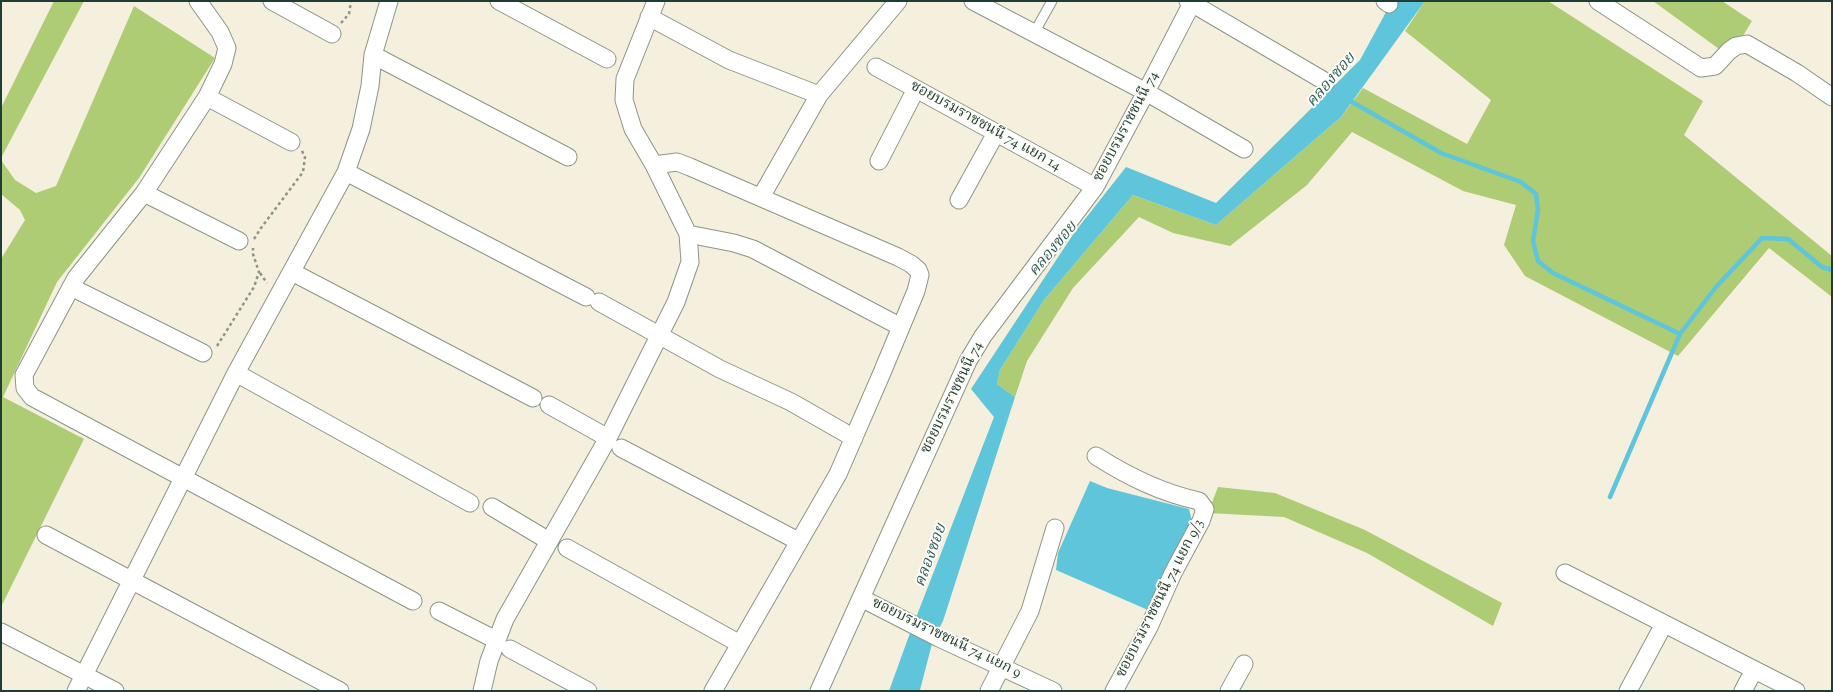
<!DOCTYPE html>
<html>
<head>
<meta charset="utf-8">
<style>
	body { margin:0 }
	#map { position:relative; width:1833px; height:692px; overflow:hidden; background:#f5efdd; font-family:"Sorts Mill Goudy",serif }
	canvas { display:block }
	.frame { position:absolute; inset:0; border:2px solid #1f3d34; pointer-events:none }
</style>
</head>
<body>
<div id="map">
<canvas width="1833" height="692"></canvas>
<div class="frame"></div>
</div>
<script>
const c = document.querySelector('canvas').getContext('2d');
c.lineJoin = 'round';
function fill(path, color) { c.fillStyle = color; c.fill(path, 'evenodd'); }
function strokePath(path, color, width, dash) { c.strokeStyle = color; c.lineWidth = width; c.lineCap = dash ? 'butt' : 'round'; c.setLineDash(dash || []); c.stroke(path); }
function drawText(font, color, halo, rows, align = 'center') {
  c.font = font + ' "Sorts Mill Goudy","Noto Serif Thai",serif'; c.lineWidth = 4; c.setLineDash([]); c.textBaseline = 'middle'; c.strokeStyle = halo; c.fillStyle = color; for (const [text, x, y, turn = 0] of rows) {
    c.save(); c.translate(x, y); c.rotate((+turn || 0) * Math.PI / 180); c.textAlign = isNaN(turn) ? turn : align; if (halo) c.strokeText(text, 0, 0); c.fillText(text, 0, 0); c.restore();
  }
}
fill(new Path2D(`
	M54 1H84L1 158V108Z
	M1425 1H1548L1703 101 1684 135 1832 256V297L1769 248 1678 356 1525 276 1504 245 1516 205 1463 191 1352 132 1307 185 1230 246 1173 233 1139 217 1073 288 1027 361 1015 397 997 384 1000 370 1044 300 1133 195 1216 225 1341 117 1363 88 1467 144 1491 100 1405 31Z
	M1653 1H1722L1752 21 1730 57Z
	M134 6 215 58 139 178 57 282 3 397 84 439 1 607V259L25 220 20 210 1 194V160L15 180 36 193 56 186Z
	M1218 487 1275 493 1365 530 1502 603 1493 626 1367 553 1284 517 1208 513Z`), '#adcc74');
fill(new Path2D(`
	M1392 1H1425L1341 117 1216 225 1133 195 1044 300 1000 370 997 384 1015 397 943 621 933 640 920 690 889 691 910 633 994 417 971 389 1074 233 1126 167 1216 203 1360 60Z
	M1090 481 1107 488 1189 509 1192 521 1148 610 1056 570 1058 553Z`), '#5ec5db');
strokePath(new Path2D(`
	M1347 99 1441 153 1521 182 1536 194 1538 210 1533 241 1538 261 1553 273 1680 334
	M1610 497 1680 334 1716 287 1762 238 1788 239 1822 267 1832 270`), '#5ec5db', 4.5);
const lane = new Path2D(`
	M1034 33 1052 1`);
const street = new Path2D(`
	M198 1 220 32 227 48 223 64 207 97 144 193 76 278 24 375 25 388 32 397 413 601
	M272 1 332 34
	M499 1 607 59
	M973 1 1146 92 1244 149
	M1188 1 1326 82
	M1385 1 1389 4
	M1598 1 1701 68 1715 66 1729 51 1736 46 1747 44 1797 73 1832 97
	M649 17 729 60 819 95
	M373 55 568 157
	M876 67 1095 187
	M207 97 291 142
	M879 161 916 89
	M654 165 677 162 690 167 898 257 911 264 918 270 920 275 916 291 881 375 838 474 713 691
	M346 172 586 297
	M144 193 239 241
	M761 197 819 95 898 1
	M959 200 996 133
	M688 234 734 243 753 249 901 327
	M292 272 533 398
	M71 287 203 353
	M599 302 720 369 791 402 854 438
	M236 373 470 503
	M549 405 608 438
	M621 448 798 541
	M1096 456C1129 477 1161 493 1199 501L1205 509 1201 521 1173 573 1149 627 1114 691
	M492 507 549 541
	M46 535 340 691
	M567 548 740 644
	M1565 573 1796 691
	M861 598 939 638 1053 691
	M439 611 496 640
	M1 632 115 691
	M510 649 588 691
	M76 691 236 373 346 172 361 129 370 86 373 55 389 1
	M482 691 489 661 505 619 608 438 676 302 690 262 688 234 654 165 633 129 624 100 625 79 656 1
	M819 691 968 361 983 336 1095 187 1146 92 1193 1
	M989 691 1030 611 1055 528
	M1229 691 1244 664
	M1628 691 1664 624
	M1743 691 1754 670`);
strokePath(lane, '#8a9688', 11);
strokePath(street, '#8a9688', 19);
strokePath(new Path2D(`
	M341 23 349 14 351 1
	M254 239 261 228 303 172 305 157 302 151
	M260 273 267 283
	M217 346 254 287 259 272 253 254V248`), '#8a9688', 2.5, [3, 3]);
strokePath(lane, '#fff', 9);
strokePath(street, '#fff', 17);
drawText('15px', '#1f3d34', '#fdfcf7', [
	["ซอยบรมราชชนนี 74 แยก 14",985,127,29],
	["ซอยบรมราชชนนี 74",1127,127,-62],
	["ซอยบรมราชชนนี 74",953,398,-64],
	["ซอยบรมราชชนนี 74 แยก 9/3",1161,599,-63],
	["ซอยบรมราชชนนี 74 แยก 9",946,639,26]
]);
drawText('italic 16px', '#2f5f5e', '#fdfcf7', [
	["คลองซอย",1332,81,-49],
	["คลองซอย",1054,250,-50],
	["คลองซอย",932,556,-70]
]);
</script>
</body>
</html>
